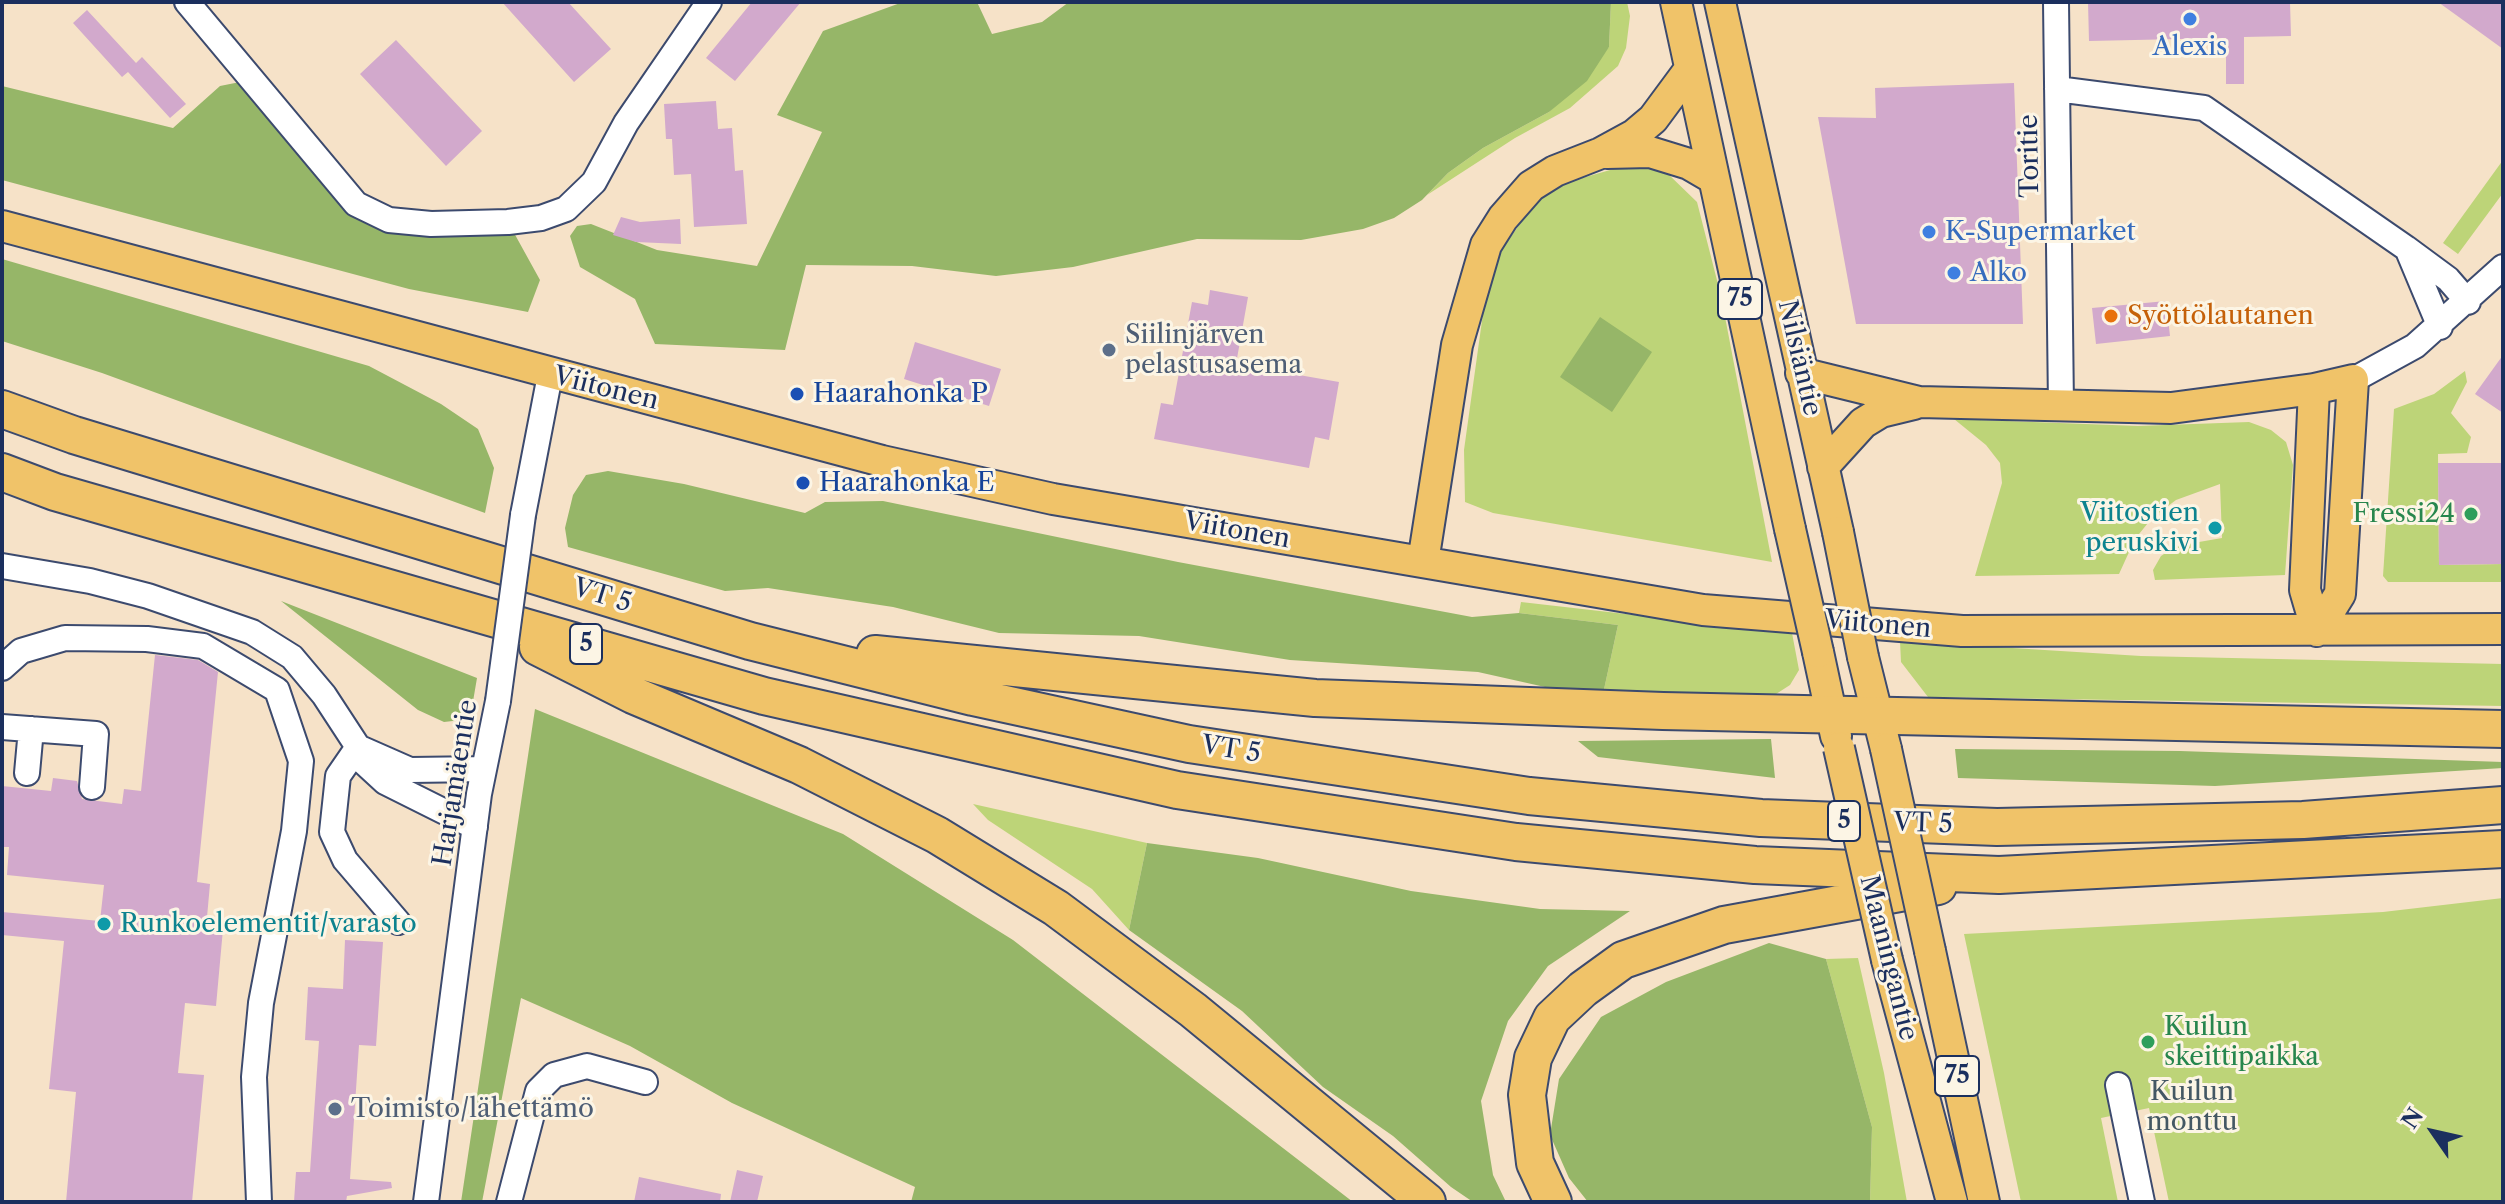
<!DOCTYPE html>
<html>
<head>
<meta charset="utf-8">
<style>
	body { margin:0 }
	#map { position:relative; width:2505px; height:1204px; overflow:hidden; background:#f6e2c8; font-family:"Libre Caslon Text",serif }
	canvas { display:block }
	.frame { position:absolute; inset:0; border:4px solid #1b2f5e; pointer-events:none }
	.north { position:absolute; left:2393px; top:1092px; width:80px; height:80px; -webkit-text-stroke:6px #fcf5e5; paint-order:stroke; rotate:304deg; font-size:22px; font-weight:700; line-height:32px; text-align:center; color:#1b2f5e }
	.north::after { content:''; display:block; margin:auto; width:28px; height:36px; background:#1b2f5e; clip-path:polygon(50% 0,100% 100%,50% 72%,0 100%) }
</style>
</head>
<body>
<div id="map">
<canvas width="2505" height="1204"></canvas>
<div class="frame"></div>
<div class="north">N</div>
</div>
<script>
const context = document.querySelector('canvas').getContext('2d');
context.lineJoin = 'round';
function paint(path, color) {
  context.fillStyle = color;
  context.fill(path, 'evenodd');
}
function poly(rows) {
  const path = new Path2D();
  for (const r of rows) {
    path.moveTo(r[0], r[1]);
    for (let i = 2; i < r.length; i += 2) path.lineTo(r[i], r[i + 1]);
  }
  return path;
}
function trace(path, color, width, dash) {
  context.strokeStyle = color;
  context.lineWidth = width;
  context.lineCap = dash ? 'butt' : 'round';
  context.setLineDash(dash || []);
  context.stroke(path);
}
function drawText(font, color, halo, rows, align = 'center') {
  context.font = font + ' "Libre Caslon Text",serif';
  context.lineWidth = 6;
  context.setLineDash([]);
  context.textBaseline = 'middle';
  context.strokeStyle = halo;
  context.fillStyle = color;
  for (const [text, x, y, turn = 0] of rows) {
    context.save();
    context.translate(x, y);
    context.rotate((+turn || 0) * Math.PI / 180);
    context.textAlign = isNaN(turn) ? turn : align;
    if (halo) context.strokeText(text, 0, 0);
    context.fillText(text, 0, 0);
    context.restore();
  }
}
const green = poly([
	[1611,2,1627,2,1630,16,1626,48,1618,66,1570,108,1515,138,1427,195,1448,173,1483,148,1549,112,1609,47],
	[2503,160,2503,193,2458,254,2443,243],
	[1624,166,1665,171,1697,202,1721,296,1772,562,1493,513,1465,502,1464,450,1486,292,1500,252,1534,204,1565,183],
	[2465,371,2467,382,2451,413,2471,437,2467,453,2438,454,2439,565,2503,564,2503,582,2388,582,2383,576,2394,409,2434,394],
	[1954,419,2138,426,2249,422,2271,430,2286,442,2293,465,2285,575,2155,580,2153,570,2161,556,2176,546,2222,538,2220,484,2176,500,2152,518,2135,539,2119,574,1975,576,2002,483,2000,463,1986,445],
	[1521,602,1792,633,1799,670,1790,685,1773,696,1603,694,1618,625,1519,613],
	[1900,641,2141,656,2503,664,2503,706,1928,697,1901,662],
	[973,804,1147,843,1129,930,1092,889,988,820],
	[2503,898,2503,1202,2169,1202,2149,1108,2101,1118,2118,1202,2021,1202,1964,934,2383,912],
	[1858,958,1884,1073,1907,1202,1870,1202,1872,1127,1826,959]
]);
const forest = poly([
	[903,2,977,2,992,34,1042,22,1069,2,1611,2,1609,47,1587,81,1549,112,1483,148,1448,173,1422,200,1394,218,1363,229,1301,240,1197,239,1073,267,996,276,912,266,806,265,785,350,655,344,635,299,580,267,570,236,577,226,591,224,657,250,757,266,822,132,777,115,823,31],
	[250,80,356,204,508,222,540,280,528,312,409,289,2,180,2,86,173,128,220,86],
	[2,259,369,366,441,404,478,429,494,468,485,513,102,373,2,341],
	[1600,317,1652,352,1612,412,1560,377],
	[608,471,684,484,805,513,825,502,883,501,1178,562,1472,617,1519,613,1618,625,1603,694,1554,689,1478,672,1290,660,1139,636,999,633,893,607,768,588,725,591,568,547,565,528,573,495,586,475],
	[281,601,477,678,470,719,444,722,418,710],
	[535,709,843,834,1013,940,1353,1202,911,1202,915,1187,732,1103,630,1046,521,998,482,1202,461,1202],
	[1771,739,1775,778,1598,757,1578,741],
	[1955,749,2180,751,2503,762,2503,768,2215,786,1958,778],
	[1147,843,1258,858,1411,891,1540,909,1630,911,1548,966,1508,1021,1481,1101,1493,1175,1506,1202,1473,1202,1451,1187,1393,1136,1323,1087,1242,1011,1129,930],
	[1769,943,1826,959,1872,1127,1870,1202,1588,1202,1569,1178,1550,1135,1559,1079,1601,1017,1666,982]
]);
const building = poly([
	[502,2,568,2,611,49,574,82],
	[752,2,801,2,735,81,706,58],
	[2088,2,2290,2,2291,36,2244,37,2244,84,2226,84,2226,38,2089,41],
	[2438,2,2503,2,2503,49,2463,20],
	[87,10,136,63,142,57,186,104,170,118,128,72,122,77,73,23],
	[396,40,482,131,446,166,360,74],
	[2014,83,2023,324,1856,324,1818,117,1876,118,1875,88],
	[716,101,718,129,732,128,735,171,743,170,747,224,694,227,691,174,674,175,672,139,666,139,664,104],
	[621,217,640,222,680,219,681,244,636,242,613,235],
	[1210,290,1248,297,1236,364,1339,382,1329,440,1315,437,1309,468,1154,439,1161,403,1173,405,1192,302,1208,305],
	[2166,301,2170,336,2096,344,2092,308],
	[915,342,1001,369,989,406,904,379],
	[2503,355,2503,413,2475,394],
	[2438,463,2503,463,2503,564,2439,565],
	[155,655,198,660,218,672,197,882,210,884,206,928,223,929,216,1006,185,1003,178,1073,204,1075,192,1202,66,1202,76,1092,49,1089,64,941,2,935,2,912,100,921,104,885,7,875,9,847,2,847,2,786,51,791,53,778,77,781,82,799,122,804,124,789,141,791],
	[345,940,383,942,376,1046,359,1045,350,1179,391,1182,392,1188,347,1196,346,1202,294,1202,296,1172,310,1172,319,1041,305,1040,308,987,343,989],
	[737,1170,763,1176,757,1202,730,1202],
	[639,1177,721,1194,720,1202,634,1202]
]);
const minor = poly([
	[187,2,356,204,389,220,431,224,508,222,541,218,566,209,594,182,626,123,709,2],
	[2056,2,2061,406],
	[2057,89,2204,108,2406,248,2448,279,2468,302],
	[2409,253,2440,327],
	[2353,380,2415,346,2503,267],
	[523,515,550,375],
	[2,566,90,581,148,596,252,632,292,657,324,695,358,747,360,759,385,782,475,827],
	[2,668,21,651,65,638,147,639,203,646,277,690,301,761,294,831,261,1003,254,1077,259,1202],
	[2,727,96,734,92,787],
	[358,747,338,776,332,832,345,860,398,922],
	[360,748,410,770,484,769],
	[27,773,31,729],
	[2118,1085,2142,1202],
	[426,1202,479,794,498,701],
	[509,1202,538,1091,554,1075,587,1066,645,1082]
]);
const major = poly([
	[1676,2,1790,529],
	[1720,2,1838,532],
	[1607,153,1650,152,1689,164,1713,178],
	[2,226,882,461,1053,499,1703,610,1962,631,2503,629],
	[1801,373,1919,402,2171,408,2314,389,2353,380,2340,594,2317,631],
	[2314,389,2305,590,2317,631],
	[1823,467,1863,423,1881,412,1914,404],
	[1423,562,1457,345,1486,245,1503,218,1531,186,1555,171,1601,153,1634,135,1653,119,1690,69],
	[1818,652,1836,736],
	[1863,657,1886,749],
	[1930,951,1984,1202],
	[1887,960,1952,1202]
]);
const highway = poly([
	[2,409,74,435,750,641,973,697,1189,744,1529,796,1761,818,1997,827,2303,820,2503,805],
	[2,472,55,492,764,696,1177,790,1516,842,1755,865,1999,875,2503,849],
	[538,647,633,695,799,765,937,835,1056,908,1193,1010,1427,1202],
	[875,654,1315,698,1663,711,2503,729],
	[1553,1202,1535,1163,1527,1095,1533,1058,1552,1018,1583,989,1623,960,1724,925,1938,886]
]);
const minorBridge = poly([
	[498,701,523,515]
]);
const majorBridge = poly([
	[1790,529,1818,652],
	[1838,532,1863,657],
	[1839,748,1887,960],
	[1886,749,1930,951]
]);
const markers = [
	[2190,19,8,"#3f7fe0"],
	[1929,232,8,"#3f7fe0"],
	[1954,273,8,"#3f7fe0"],
	[2111,316,8,"#e8710a"],
	[1109,350,8,"#5c6f8a"],
	[797,394,8,"#1a4fb4"],
	[803,483,8,"#1a4fb4"],
	[2471,514,8,"#2e9e5b"],
	[2215,528,8,"#0f9aa8"],
	[104,924,8,"#0f9aa8"],
	[2148,1042,8,"#2e9e5b"],
	[335,1109,8,"#5c6f8a"]
];
const shields = [
	[1740,299,44],
	[586,644,32],
	[1844,821,32],
	[1957,1076,44]
];
const shieldNames = [
	["75",1740,299],
	["5",586,644],
	["5",1844,821],
	["75",1957,1076]
];
const shopNames = [
	["Alexis",2190,47,"center"],
	["K-Supermarket",1945,232],
	["Alko",1970,273]
];
const streetNames = [
	["Toritie",2030,156,-91],
	["Nilsiäntie",1799,358,77],
	["Viitonen",606,389,14],
	["Viitonen",1237,531,10],
	["VT 5",602,596,17],
	["Viitonen",1878,625,5],
	["VT 5",1231,750,9],
	["Harjamäentie",456,783,-81],
	["VT 5",1923,824,2],
	["Maaningantie",1888,958,76]
];
const foodNames = [
	["Syöttölautanen",2127,316]
];
const serviceNames = [
	["Siilinjärven",1125,335],
	["pelastusasema",1125,365],
	["Toimisto/lähettämö",351,1109]
];
const transitNames = [
	["Haarahonka P",813,394],
	["Haarahonka E",819,483]
];
const cultureNames = [
	["Viitostien",2199,513],
	["peruskivi",2199,543],
	["Runkoelementit/varasto",120,924,"left"]
];
const leisureNames = [
	["Fressi24",2455,514],
	["Kuilun",2164,1027,"left"],
	["skeittipaikka",2164,1057,"left"]
];
const parkNames = [
	["Kuilun",2192,1092],
	["monttu",2192,1122]
];
paint(green, '#bdd478');
paint(forest, '#96b668');
paint(building, '#d2a9cc');
trace(minor, '#3c4a6e', 28);
trace(major, '#3c4a6e', 34);
trace(highway, '#3c4a6e', 40);
trace(minor, '#fff', 24);
trace(major, '#f0c369', 30);
trace(highway, '#f0c369', 36);
trace(minorBridge, '#3c4a6e', 28, []);
trace(majorBridge, '#3c4a6e', 34, []);
trace(minorBridge, '#fff', 24);
trace(majorBridge, '#f0c369', 30);
for (const [x, y, r, color] of markers) {
  const dot = new Path2D();
  dot.arc(x, y, r, 0, 2 * Math.PI);
  context.fillStyle = color;
  context.fill(dot);
  trace(dot, '#fcf5e5', 3);
}
for (const [x, y, w] of shields) {
  const box = new Path2D();
  box.roundRect(x - w / 2, y - 20, w, 40, 6);
  context.fillStyle = '#fcf5e5';
  context.fill(box);
  trace(box, '#1b2f5e', 2);
}
drawText('bold 24px', '#1b2f5e', null, shieldNames);
drawText('26px', '#366cbe', '#fcf5e5', shopNames, 'left');
drawText('26px', '#1b2f5e', '#fcf5e5', streetNames);
drawText('26px', '#c56008', '#fcf5e5', foodNames, 'left');
drawText('26px', '#4e5e75', '#fcf5e5', serviceNames, 'left');
drawText('26px', '#164399', '#fcf5e5', transitNames, 'left');
drawText('26px', '#0d838f', '#fcf5e5', cultureNames, 'right');
drawText('26px', '#27864d', '#fcf5e5', leisureNames, 'right');
drawText('26px', '#445864', '#fcf5e5', parkNames);
</script>
</body>
</html>
